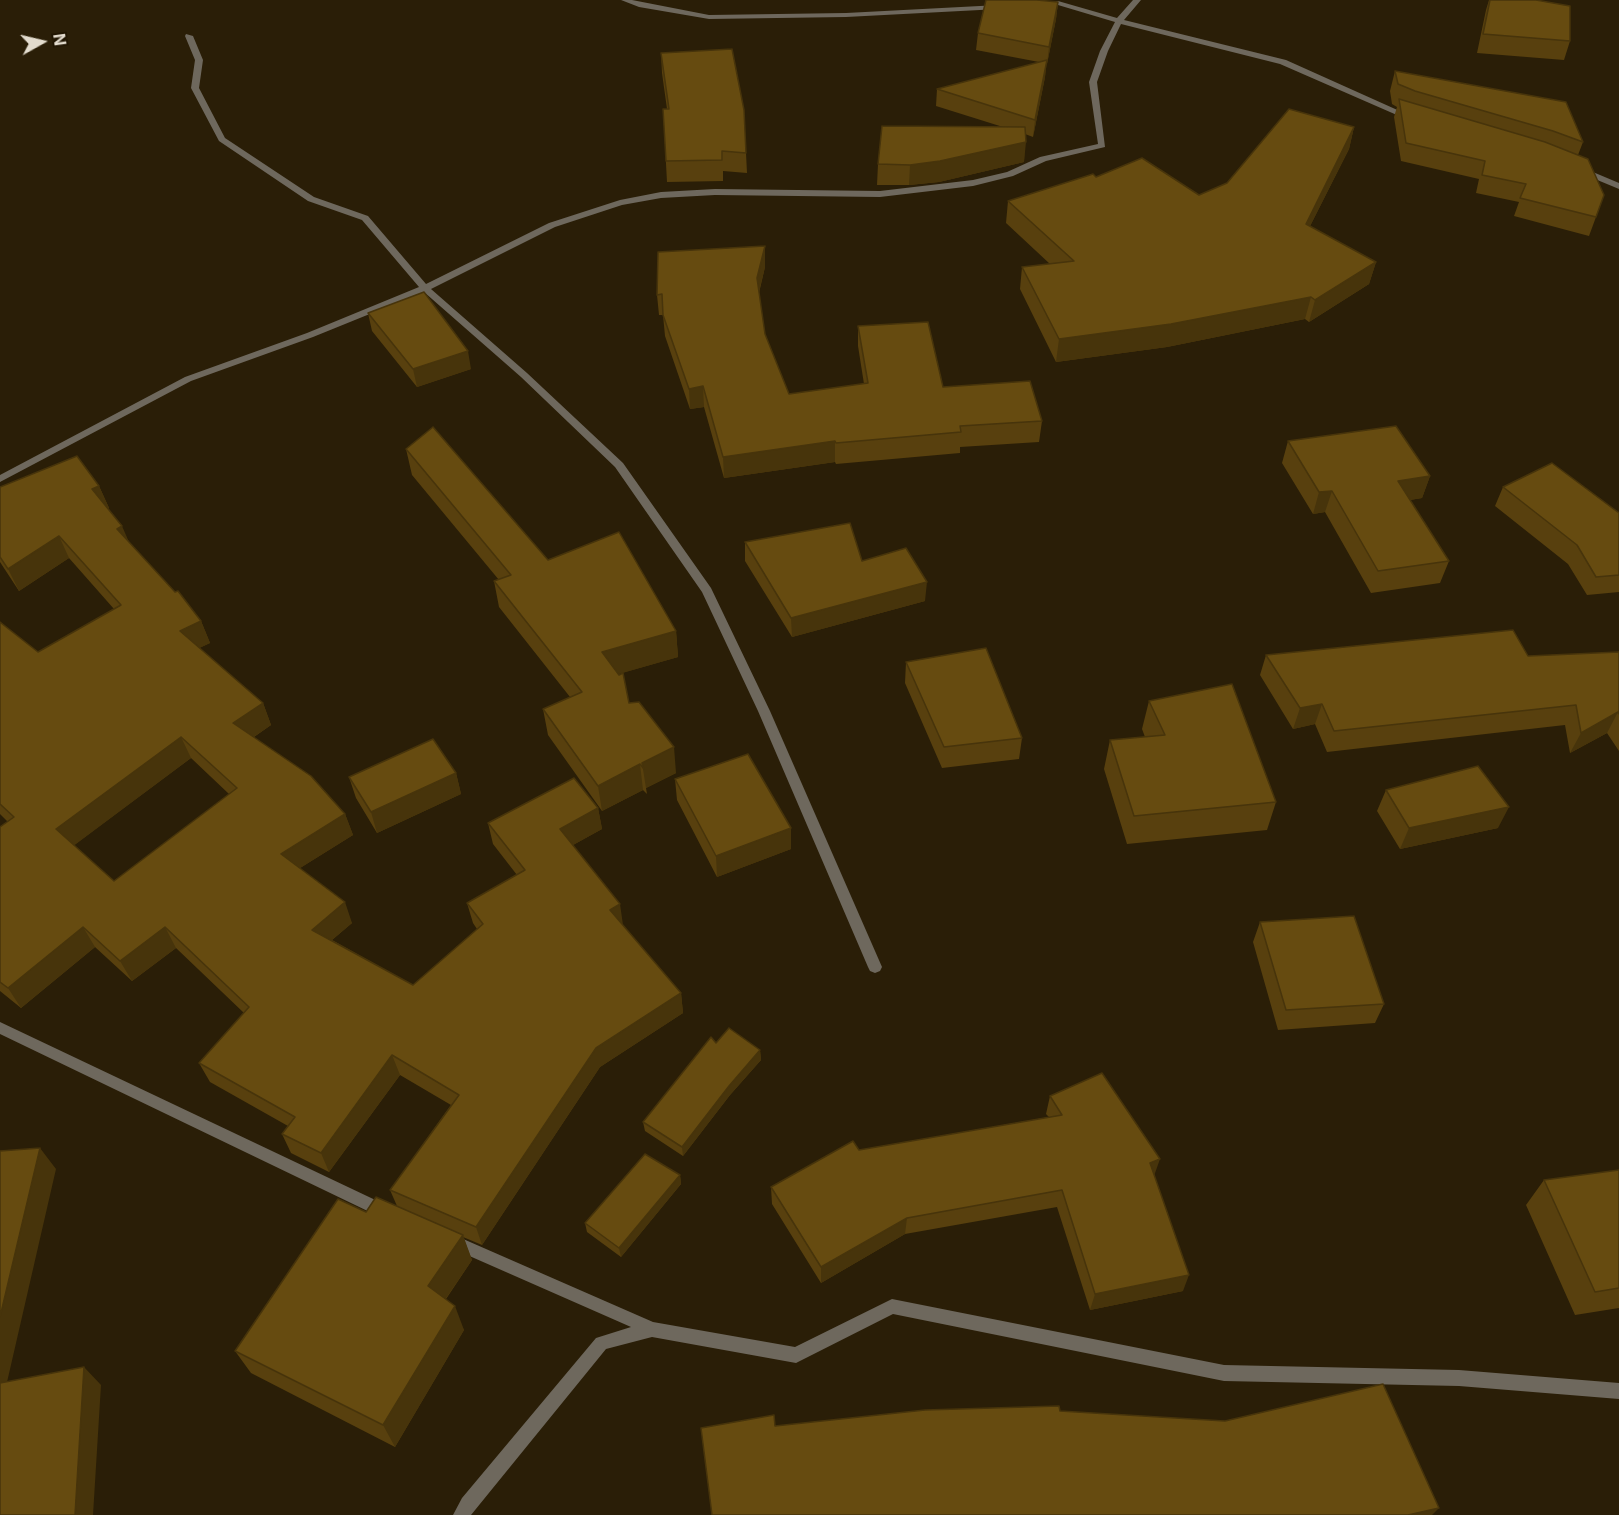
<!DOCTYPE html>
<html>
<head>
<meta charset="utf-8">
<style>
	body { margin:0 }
	#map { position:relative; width:1619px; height:1515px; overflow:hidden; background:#2a1e07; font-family:Inter,sans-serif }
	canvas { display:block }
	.north { position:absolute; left:12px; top:12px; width:60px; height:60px; -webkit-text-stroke:4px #201501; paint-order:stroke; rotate:82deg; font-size:16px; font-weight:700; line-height:24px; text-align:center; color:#e3dcce }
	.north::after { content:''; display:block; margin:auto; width:21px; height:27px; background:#e3dcce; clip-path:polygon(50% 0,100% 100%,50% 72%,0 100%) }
</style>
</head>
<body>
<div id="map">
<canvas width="1619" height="1515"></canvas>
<div class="north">N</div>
</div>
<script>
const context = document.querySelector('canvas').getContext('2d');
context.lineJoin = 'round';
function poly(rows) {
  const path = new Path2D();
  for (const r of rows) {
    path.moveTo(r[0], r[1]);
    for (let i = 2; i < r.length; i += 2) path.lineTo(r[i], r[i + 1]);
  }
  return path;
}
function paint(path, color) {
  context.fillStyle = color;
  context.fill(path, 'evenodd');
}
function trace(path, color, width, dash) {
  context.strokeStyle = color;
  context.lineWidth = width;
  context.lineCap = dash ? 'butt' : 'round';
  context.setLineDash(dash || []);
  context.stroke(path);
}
const minor = poly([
	[621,0,632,0,709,15,846,13,999,5,1003,7,999,9,846,17,709,19,639,7,621,0],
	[1133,0,1141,0,1124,20,1286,60,1413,117,1406,119,1280,64,1121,24,1108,51,1097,82,1105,147,1046,161,1013,176,973,186,880,197,715,195,661,198,622,205,555,227,431,289,527,373,623,463,711,588,770,711,882,967,880,971,875,973,870,971,868,967,758,711,702,592,615,467,521,377,424,292,313,337,191,381,0,482,0,475,185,377,307,333,419,287,362,220,308,201,219,141,191,88,195,60,185,36,186,34,193,36,203,60,199,88,225,138,314,197,368,216,426,284,549,223,620,200,661,192,715,189,880,191,973,180,1007,172,1040,157,1098,144,1089,82,1100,51,1115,22,1058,5,1044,6,1040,4,1044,2,1058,1,1117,18,1133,0],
	[1581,167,1619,183,1619,189,1578,172,1577,170,1581,167],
	[0,1022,388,1206,390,1211,388,1216,383,1218,378,1216,0,1034,0,1022],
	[454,1235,653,1322,795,1347,892,1299,1224,1365,1459,1370,1619,1383,1619,1399,1459,1386,1224,1381,893,1314,796,1363,652,1337,606,1349,471,1515,453,1515,462,1498,596,1338,631,1327,449,1247,447,1242,449,1237,454,1235]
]);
const wall = poly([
	[1489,0,1536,0,1570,41,1564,60,1477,53,1486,10],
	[1058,2,1056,19,1047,64,1046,64,1045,77,1033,137,1025,134,1024,162,939,182,909,185,877,185,878,164,1003,127,936,106,937,89,1039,62,976,50,978,33],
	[661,53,746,153,747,173,723,171,723,181,667,182,663,109,667,109,662,73],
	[1395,71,1583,142,1578,155,1596,217,1589,236,1514,216,1519,202,1476,193,1479,179,1401,161,1394,117,1397,107,1392,104,1390,91],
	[1354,127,1349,149,1310,226,1376,262,1369,284,1309,322,1305,319,1167,347,1056,362,1020,289,1022,267,1050,264,1006,223,1008,201,1096,177,1199,195],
	[765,246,765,267,759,293,765,334,789,394,864,384,858,346,858,326,943,387,1042,421,1039,442,960,447,960,453,836,464,835,462,724,478,704,407,690,409,665,336,663,315,659,315,657,295],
	[368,313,471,369,417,387,372,331],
	[1288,441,1430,476,1422,498,1410,500,1449,561,1440,583,1371,593,1325,512,1313,514,1282,463],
	[406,449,548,560,676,631,678,657,618,674,629,703,676,773,646,788,647,794,643,790,602,811,548,735,543,709,570,697,499,607,494,581,499,580,412,475],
	[99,486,109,508,108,508,129,542,201,621,210,643,199,648,263,703,271,725,254,737,345,814,353,835,300,868,352,923,332,940,413,985,477,929,473,923,467,903,517,875,493,844,488,823,598,808,602,829,573,845,623,925,681,993,683,1013,600,1067,482,1245,463,1237,472,1260,446,1299,464,1330,395,1447,251,1373,235,1351,366,1212,397,1206,390,1190,451,1105,400,1075,329,1172,291,1153,282,1134,288,1126,210,1082,199,1063,244,1013,176,948,132,981,95,947,21,1008,0,991,0,827,8,822,0,814,0,622,38,652,114,609,69,558,19,591,0,562,0,487],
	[191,758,229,794,114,881,74,845],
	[1503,487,1619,513,1619,592,1587,595,1568,564,1495,506],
	[745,542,862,561,925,601,792,637,745,561],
	[1619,652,1619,751,1607,733,1570,753,1565,725,1327,752,1315,724,1293,729,1260,675,1266,655,1528,656],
	[906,662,1022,738,1019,759,942,768,905,683],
	[1149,701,1276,802,1267,830,1127,844,1104,769,1110,740,1145,737,1142,729],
	[456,773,461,794,377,833,356,798,349,777],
	[675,779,791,849,717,877,677,800],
	[1386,790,1498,828,1400,849,1377,811],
	[1260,922,1384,1004,1375,1023,1278,1030,1253,942],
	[716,1043,760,1050,761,1060,730,1095,683,1156,645,1131,643,1122],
	[1050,1096,1154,1175,1183,1291,1090,1310,1057,1207,905,1234,821,1283,772,1204,771,1187,859,1150,1049,1117,1046,1114],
	[1619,1170,1619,1308,1575,1315,1526,1205,1544,1180],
	[680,1175,681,1184,621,1257,587,1232,585,1223]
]);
const shadedWall = poly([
	[1058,2,1056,19,1047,64,1049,47],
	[1047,60,1045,77,1033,137,1035,120],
	[1354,127,1349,149,1300,246,1306,224],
	[1026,142,1024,162,939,182,909,185,910,165],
	[765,246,765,267,757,299,757,278],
	[1376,262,1369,284,1309,322,1315,300],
	[1311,297,1305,319,1167,347,1056,362,1059,339],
	[468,351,471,369,417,387,413,369],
	[703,386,704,407,690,409,689,389],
	[835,441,835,462,724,478,723,457],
	[1430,476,1422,498,1391,503,1398,481],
	[99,486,109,508,102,511,92,489],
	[1332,491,1325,512,1313,514,1319,492],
	[122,526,132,549,117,529],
	[59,536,69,558,19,591,8,569],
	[927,582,925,601,792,637,791,618],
	[201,621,210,643,189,653,180,631],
	[676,631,678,657,605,678,602,652],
	[263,703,271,725,242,745,233,723],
	[1322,704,1315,724,1293,729,1300,708],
	[1618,712,1607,733,1570,753,1581,733],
	[181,737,191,758,68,850,56,829],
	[674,747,676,773,646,788,642,763],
	[640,764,643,790,602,811,598,786],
	[456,773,461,794,377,833,371,812],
	[1509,807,1498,828,1400,849,1409,828],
	[598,808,602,829,564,850,560,829],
	[345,814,353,835,289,875,281,854],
	[791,828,791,849,717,877,716,856],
	[345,902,352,923,320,950,312,930],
	[620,904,623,925,610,910],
	[83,927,95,947,21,1008,8,988],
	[165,927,176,948,132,981,120,961],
	[681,993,683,1013,600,1067,482,1245,476,1227,596,1048],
	[760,1050,761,1060,730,1095,683,1156,682,1147,729,1086],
	[392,1055,400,1075,329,1172,321,1153],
	[40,1148,56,1169,2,1404,0,1402,0,1317],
	[1160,1159,1154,1176,1150,1163],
	[680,1175,681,1184,621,1257,619,1248],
	[907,1218,905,1234,821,1283,821,1267],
	[463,1235,472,1260,438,1310,428,1286],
	[1189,1275,1183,1291,1090,1310,1095,1294],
	[455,1306,464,1330,395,1447,383,1425],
	[84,1367,101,1385,93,1515,75,1515],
	[1439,1508,1432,1515,1408,1515]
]);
const building = poly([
	[986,0,1037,0,1058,2,1049,47,978,33,986,0],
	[1490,0,1536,0,1570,6,1570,41,1483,34,1490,0],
	[732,49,744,110,746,153,722,151,722,160,666,161,663,109,669,109,661,53,732,49],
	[1047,60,1035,120,937,89,1047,60],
	[1395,71,1566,102,1583,142,1553,131,1415,91,1398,84,1395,71],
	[1399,99,1545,142,1588,159,1604,195,1596,217,1520,198,1526,184,1482,175,1485,161,1406,143,1399,99],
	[1289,109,1354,127,1306,224,1376,262,1315,300,1311,297,1171,324,1059,339,1022,267,1074,261,1008,201,1093,174,1096,177,1142,158,1199,195,1227,183,1289,109],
	[882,126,1025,127,1026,142,940,161,910,165,878,164,882,126],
	[765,246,757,278,765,334,789,394,868,383,858,326,928,322,943,387,1030,381,1042,421,960,426,961,432,836,443,835,441,723,457,703,386,689,389,663,315,662,294,657,295,658,252,765,246],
	[424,292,468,351,413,369,368,313,424,292],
	[1396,426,1430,476,1398,481,1449,561,1378,571,1332,491,1319,492,1288,441,1396,426],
	[433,427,548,560,619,532,676,631,602,652,619,675,623,673,629,703,639,702,674,747,642,763,644,769,640,764,598,786,543,709,582,692,494,581,511,575,406,449,433,427],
	[77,456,99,486,92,489,122,526,117,529,175,592,178,591,201,621,180,631,263,703,233,723,311,776,345,814,281,854,345,902,312,930,413,985,483,924,467,903,525,870,488,823,574,778,598,808,560,829,620,904,610,910,681,993,596,1048,476,1227,390,1190,459,1095,392,1055,321,1153,282,1134,295,1117,199,1063,249,1007,165,927,120,961,83,927,8,988,0,982,0,827,14,817,0,804,0,622,38,652,121,605,59,536,8,569,0,557,0,487,77,456],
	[181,737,237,788,114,881,56,829,181,737],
	[1552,463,1619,513,1619,575,1596,577,1577,545,1503,487,1552,463],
	[850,523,862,561,906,548,927,582,791,618,745,542,850,523],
	[1513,630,1528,656,1619,652,1619,714,1618,712,1581,733,1576,705,1334,731,1322,704,1300,708,1266,655,1513,630],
	[986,648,1022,738,944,747,906,662,986,648],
	[1232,684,1276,802,1134,816,1110,740,1165,735,1149,701,1232,684],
	[433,739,456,773,371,812,349,777,433,739],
	[748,754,791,828,716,856,675,779,748,754],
	[1478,766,1509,807,1409,828,1386,790,1478,766],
	[1354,916,1384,1004,1286,1010,1260,922,1354,916],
	[729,1028,760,1050,729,1086,682,1147,643,1122,711,1037,716,1043,729,1028],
	[1102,1073,1160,1159,1150,1163,1189,1275,1095,1294,1062,1190,907,1218,821,1267,771,1187,853,1141,859,1150,1062,1115,1050,1096,1102,1073],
	[40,1148,0,1317,0,1151,40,1148],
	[645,1154,680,1175,619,1248,585,1223,645,1154],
	[1619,1170,1619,1288,1595,1292,1544,1180,1619,1170],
	[376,1197,463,1235,428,1286,455,1306,383,1425,235,1351,338,1199,366,1212,376,1197],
	[84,1367,75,1515,0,1515,0,1383,84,1367],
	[1383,1384,1439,1508,1408,1515,712,1515,701,1428,774,1415,775,1426,925,1410,1059,1406,1060,1411,1225,1421,1383,1384]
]);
paint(minor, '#6e685d');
paint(wall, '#58400e');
paint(shadedWall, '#47340b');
paint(building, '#664b10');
trace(building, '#47340b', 1.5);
</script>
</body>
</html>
